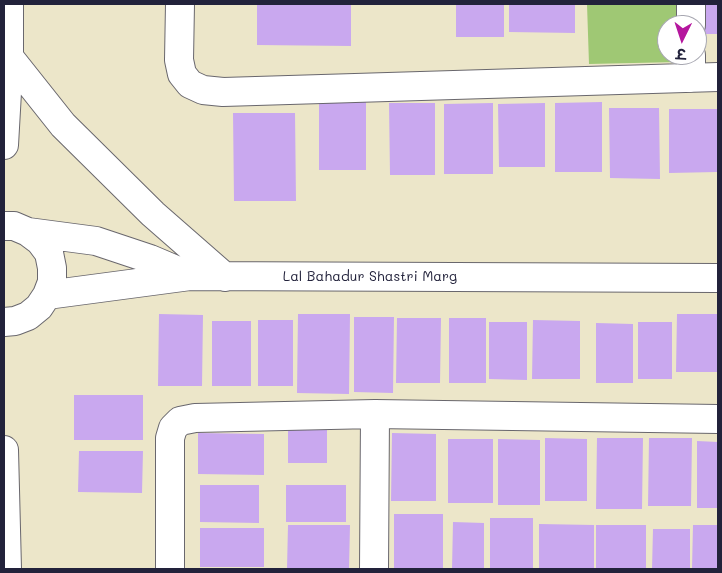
<!DOCTYPE html>
<html>
<head>
<meta charset="utf-8">
<style>
	body { margin:0 }
	#map { position:relative; width:722px; height:573px; overflow:hidden; background:#ece6c9; font-family:Mali,"Playpen Sans Deva",sans-serif }
	canvas { display:block }
	.frame { position:absolute; inset:0; border:5px solid #22223b; pointer-events:none }
	.north { position:absolute; left:657px; top:15px; width:50px; height:50px; box-sizing:border-box; background:#fff; border:1px solid #a7a7b1; border-radius:50%; rotate:184deg; font-size:14px; font-weight:700; line-height:20px; text-align:center; color:#22223b }
	.north::after { content:''; display:block; margin:auto; width:18px; height:22px; background:#b5179e; clip-path:polygon(50% 0,100% 100%,50% 72%,0 100%) }
</style>
</head>
<body>
<div id="map">
<canvas width="722" height="573"></canvas>
<div class="frame"></div>
<div class="north">उ</div>
</div>
<script>
const context = document.querySelector('canvas').getContext('2d');
context.lineJoin = 'round';
function paint(path, color) {
  context.fillStyle = color;
  context.fill(path, 'evenodd');
}
function poly(rows) {
  const path = new Path2D();
  for (const r of rows) {
    path.moveTo(r[0], r[1]);
    for (let i = 2; i < r.length; i += 2) path.lineTo(r[i], r[i + 1]);
  }
  return path;
}
function trace(path, color, width, dash) {
  context.strokeStyle = color;
  context.lineWidth = width;
  context.lineCap = dash ? 'butt' : 'round';
  context.setLineDash(dash || []);
  context.stroke(path);
}
function drawText(font, color, halo, rows, align = 'center') {
  context.font = font + ' Mali,sans-serif';
  context.lineWidth = 4;
  context.setLineDash([]);
  context.textBaseline = 'middle';
  context.strokeStyle = halo;
  context.fillStyle = color;
  for (const [text, x, y, turn = 0] of rows) {
    context.save();
    context.translate(x, y);
    context.rotate((+turn || 0) * Math.PI / 180);
    context.textAlign = isNaN(turn) ? turn : align;
    if (halo) context.strokeText(text, 0, 0);
    context.fillText(text, 0, 0);
    context.restore();
  }
}
const green = poly([
	[587,4,677,4,677,25,667,25,667,55,678,55,678,62,589,64]
]);
const building = poly([
	[257,4,351,4,351,46,257,45],
	[456,4,504,4,504,37,456,37],
	[509,4,575,4,575,33,509,32],
	[695,4,718,4,718,34,697,34],
	[366,99,366,170,319,170,319,100],
	[602,102,602,172,555,172,555,103],
	[389,103,435,103,435,175,390,175],
	[493,103,493,174,444,174,444,104],
	[545,103,545,167,499,167,498,104],
	[609,108,659,108,660,179,610,178],
	[669,109,717,109,717,172,669,173],
	[233,113,295,113,296,201,234,201],
	[159,314,203,315,202,386,158,386],
	[298,314,350,314,349,394,297,393],
	[677,314,718,314,718,372,676,372],
	[354,317,394,317,393,393,354,392],
	[397,318,441,318,440,383,396,383],
	[449,318,486,318,486,383,449,383],
	[258,320,293,320,293,386,258,386],
	[533,320,580,321,580,379,532,379],
	[212,321,251,321,251,386,212,386],
	[489,322,527,322,527,380,489,379],
	[638,322,672,322,672,379,638,379],
	[596,323,633,324,633,383,596,383],
	[74,395,143,395,143,440,74,440],
	[288,429,327,429,327,463,288,463],
	[198,433,264,434,264,475,198,474],
	[392,433,436,434,436,501,391,501],
	[545,438,587,439,587,501,545,501],
	[597,438,643,438,642,509,596,509],
	[649,438,692,438,691,506,648,506],
	[448,439,493,439,493,503,448,503],
	[498,439,540,440,540,505,498,505],
	[697,441,718,442,718,508,697,508],
	[79,451,143,451,142,493,78,492],
	[200,485,259,485,259,523,200,522],
	[286,485,346,485,346,522,286,522],
	[394,514,443,514,443,569,394,569],
	[490,518,533,518,533,569,490,569],
	[453,522,484,523,484,569,452,569],
	[539,524,594,525,594,569,539,569],
	[288,525,350,525,349,569,287,569],
	[596,525,646,525,646,569,596,569],
	[693,525,718,525,718,569,692,569],
	[200,528,264,528,264,567,200,567],
	[653,529,690,529,690,569,652,569]
]);
const minor = poly([
	[180,4,179,60,182,74,190,84,203,90,223,92,718,77],
	[691,4,691,25],
	[691,55,691,78],
	[170,569,170,438,173,428,180,421,195,418,375,414,718,419],
	[374,569,375,414]
]);
const tertiary = poly([
	[9,57,63,125,153,214,225,277],
	[4,145,9,57,9,4],
	[4,226,14,226,28,232,40,241,49,253,52,268,52,282,47,295,39,307,28,316,15,321,4,322],
	[28,232,96,241,150,259,190,276,718,278],
	[47,295,190,276],
	[4,450,7,569]
]);
const streetNames = [
	["Lal Bahadur Shastri Marg",370,277]
];
paint(green, '#9fc874');
paint(building, '#c9a8ef');
trace(minor, '#69676d', 30);
trace(tertiary, '#69676d', 30);
trace(minor, '#fff', 28);
trace(tertiary, '#fff', 28);
drawText('14px', '#22223b', '#fff', streetNames);
</script>
</body>
</html>
